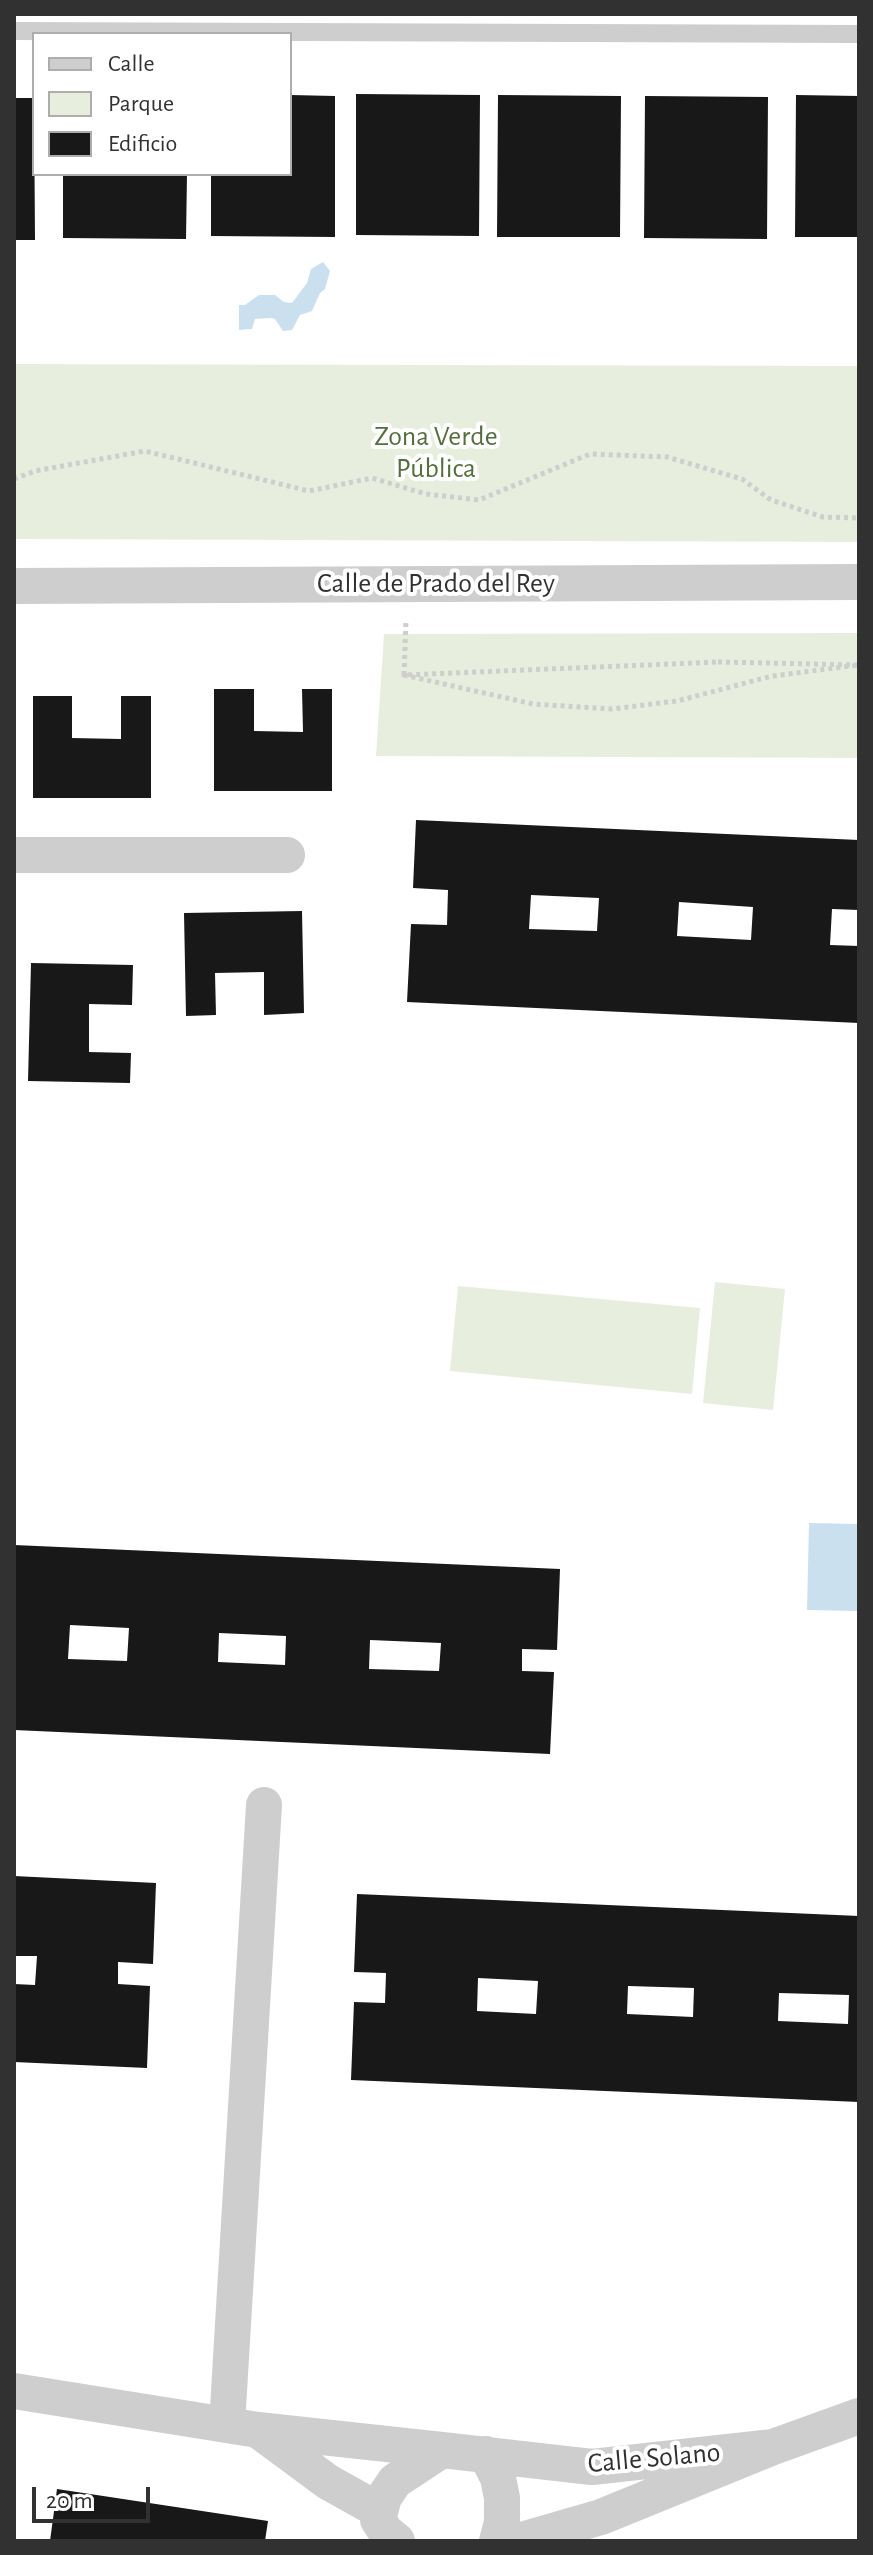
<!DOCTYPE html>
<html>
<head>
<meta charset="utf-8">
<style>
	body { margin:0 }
	#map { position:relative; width:873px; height:2555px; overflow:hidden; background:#fff; font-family:"Alegreya Sans",sans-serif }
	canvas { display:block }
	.frame { position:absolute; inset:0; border:16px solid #313131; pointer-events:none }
	.legend { position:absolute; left:32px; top:32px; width:260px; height:144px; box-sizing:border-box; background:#fff; border:2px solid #adadad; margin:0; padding:10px 14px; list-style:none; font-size:24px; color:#313131 }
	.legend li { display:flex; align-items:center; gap:16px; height:40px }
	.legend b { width:40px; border:2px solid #adadad }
	.scale { position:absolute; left:32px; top:2487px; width:118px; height:36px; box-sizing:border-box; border:4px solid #313131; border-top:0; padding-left:10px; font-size:24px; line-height:28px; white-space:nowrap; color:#313131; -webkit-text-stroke:6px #fff; paint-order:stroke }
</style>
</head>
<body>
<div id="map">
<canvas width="873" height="2555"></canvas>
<div class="frame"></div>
<ul class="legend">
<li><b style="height:10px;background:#cecece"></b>Calle</li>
<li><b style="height:22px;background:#e7eede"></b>Parque</li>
<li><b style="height:22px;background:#181818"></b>Edificio</li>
</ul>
<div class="scale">20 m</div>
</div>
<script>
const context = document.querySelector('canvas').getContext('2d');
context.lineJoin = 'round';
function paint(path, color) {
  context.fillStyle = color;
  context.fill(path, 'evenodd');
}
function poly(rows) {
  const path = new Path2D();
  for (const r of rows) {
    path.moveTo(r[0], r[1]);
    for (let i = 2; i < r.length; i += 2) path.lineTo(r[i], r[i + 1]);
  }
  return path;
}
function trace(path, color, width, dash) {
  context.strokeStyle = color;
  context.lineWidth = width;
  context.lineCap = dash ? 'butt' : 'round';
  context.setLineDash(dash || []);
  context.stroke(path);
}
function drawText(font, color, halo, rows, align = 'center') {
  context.font = font + ' "Alegreya Sans",sans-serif';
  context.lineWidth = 8;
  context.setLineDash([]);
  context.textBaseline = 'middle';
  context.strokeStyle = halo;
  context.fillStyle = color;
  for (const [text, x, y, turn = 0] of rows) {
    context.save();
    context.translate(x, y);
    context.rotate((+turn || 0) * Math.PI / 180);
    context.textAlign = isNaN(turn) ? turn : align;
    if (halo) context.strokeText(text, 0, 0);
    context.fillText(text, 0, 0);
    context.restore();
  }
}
const green = poly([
	[14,364,859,366,859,542,14,539],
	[859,633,859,758,376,756,384,634],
	[715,1282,785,1289,773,1410,703,1403],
	[458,1286,700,1308,692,1394,450,1371]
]);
const water = poly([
	[323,262,330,271,325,289,320,293,312,311,300,315,292,330,283,331,275,319,271,318,255,319,252,329,239,330,239,305,245,305,259,295,275,295,284,302,292,303,307,283,311,269],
	[809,1523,859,1524,859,1611,807,1610]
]);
const building = poly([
	[356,94,480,95,479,236,356,235],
	[290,95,335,96,335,237,211,236,211,174,290,174],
	[498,95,621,96,620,237,497,237],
	[796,95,859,96,859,237,795,237],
	[645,96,768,97,767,239,644,238],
	[14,98,34,98,35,240,14,240],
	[63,174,187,174,186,239,63,238],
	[214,689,254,689,254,731,303,732,302,689,332,689,332,791,214,791],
	[33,696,72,696,72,738,121,739,121,696,151,696,151,798,33,798],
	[416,820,859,840,859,910,832,909,830,945,859,946,859,1023,407,1002,411,924,447,925,448,890,413,888],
	[531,895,599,898,597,931,529,929],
	[679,902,753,907,751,940,677,936],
	[302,911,304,1013,264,1015,264,972,215,973,216,1015,186,1016,184,913],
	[31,963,133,965,132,1005,89,1004,89,1052,131,1053,130,1083,28,1081],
	[14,1545,560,1569,557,1650,522,1649,522,1671,554,1672,550,1754,14,1730],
	[70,1625,129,1628,127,1661,68,1659],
	[219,1633,286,1636,285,1665,218,1662],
	[370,1640,441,1643,439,1671,369,1669],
	[14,1876,156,1883,153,1964,118,1962,118,1984,150,1986,147,2068,14,2062,14,1984,35,1985,37,1956,14,1956],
	[357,1894,859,1916,859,2102,351,2080,354,2002,385,2003,386,1973,354,1972],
	[478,1978,538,1981,536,2014,477,2011],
	[628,1986,694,1988,693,2017,627,2014],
	[779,1993,849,1995,848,2024,778,2021],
	[57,2489,268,2521,265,2541,50,2541]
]);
const path = poly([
	[14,479,35,471,145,451,309,491,372,478,426,494,479,500,590,454,667,457,742,479,771,500,823,517,859,518],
	[718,662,859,665,772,676,677,701,612,709,533,704,404,675,718,662],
	[404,675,406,620]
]);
const lane = poly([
	[14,31,859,34]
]);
const street = poly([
	[14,586,859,582],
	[14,855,287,855],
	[14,2391,258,2430,442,2450],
	[227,2425,264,1805],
	[259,2431,328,2482,380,2511],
	[486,2454,498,2478,502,2498,502,2522,497,2541],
	[397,2541,386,2532,378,2520,384,2497,395,2481,442,2450,592,2467,773,2447],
	[518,2541,601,2517,773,2447,859,2416]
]);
const parkNames = [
	["Zona Verde",436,437],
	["Pública",436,469]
];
const streetNames = [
	["Calle de Prado del Rey",436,584],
	["Calle Solano",654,2458,-5]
];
paint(green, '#e7eede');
paint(water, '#cae0ef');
paint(building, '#181818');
trace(path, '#cecece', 5, [4, 4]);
trace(lane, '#cecece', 18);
trace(street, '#cecece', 36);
drawText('28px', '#536f3b', '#fff', parkNames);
drawText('28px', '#313131', '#fff', streetNames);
</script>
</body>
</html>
